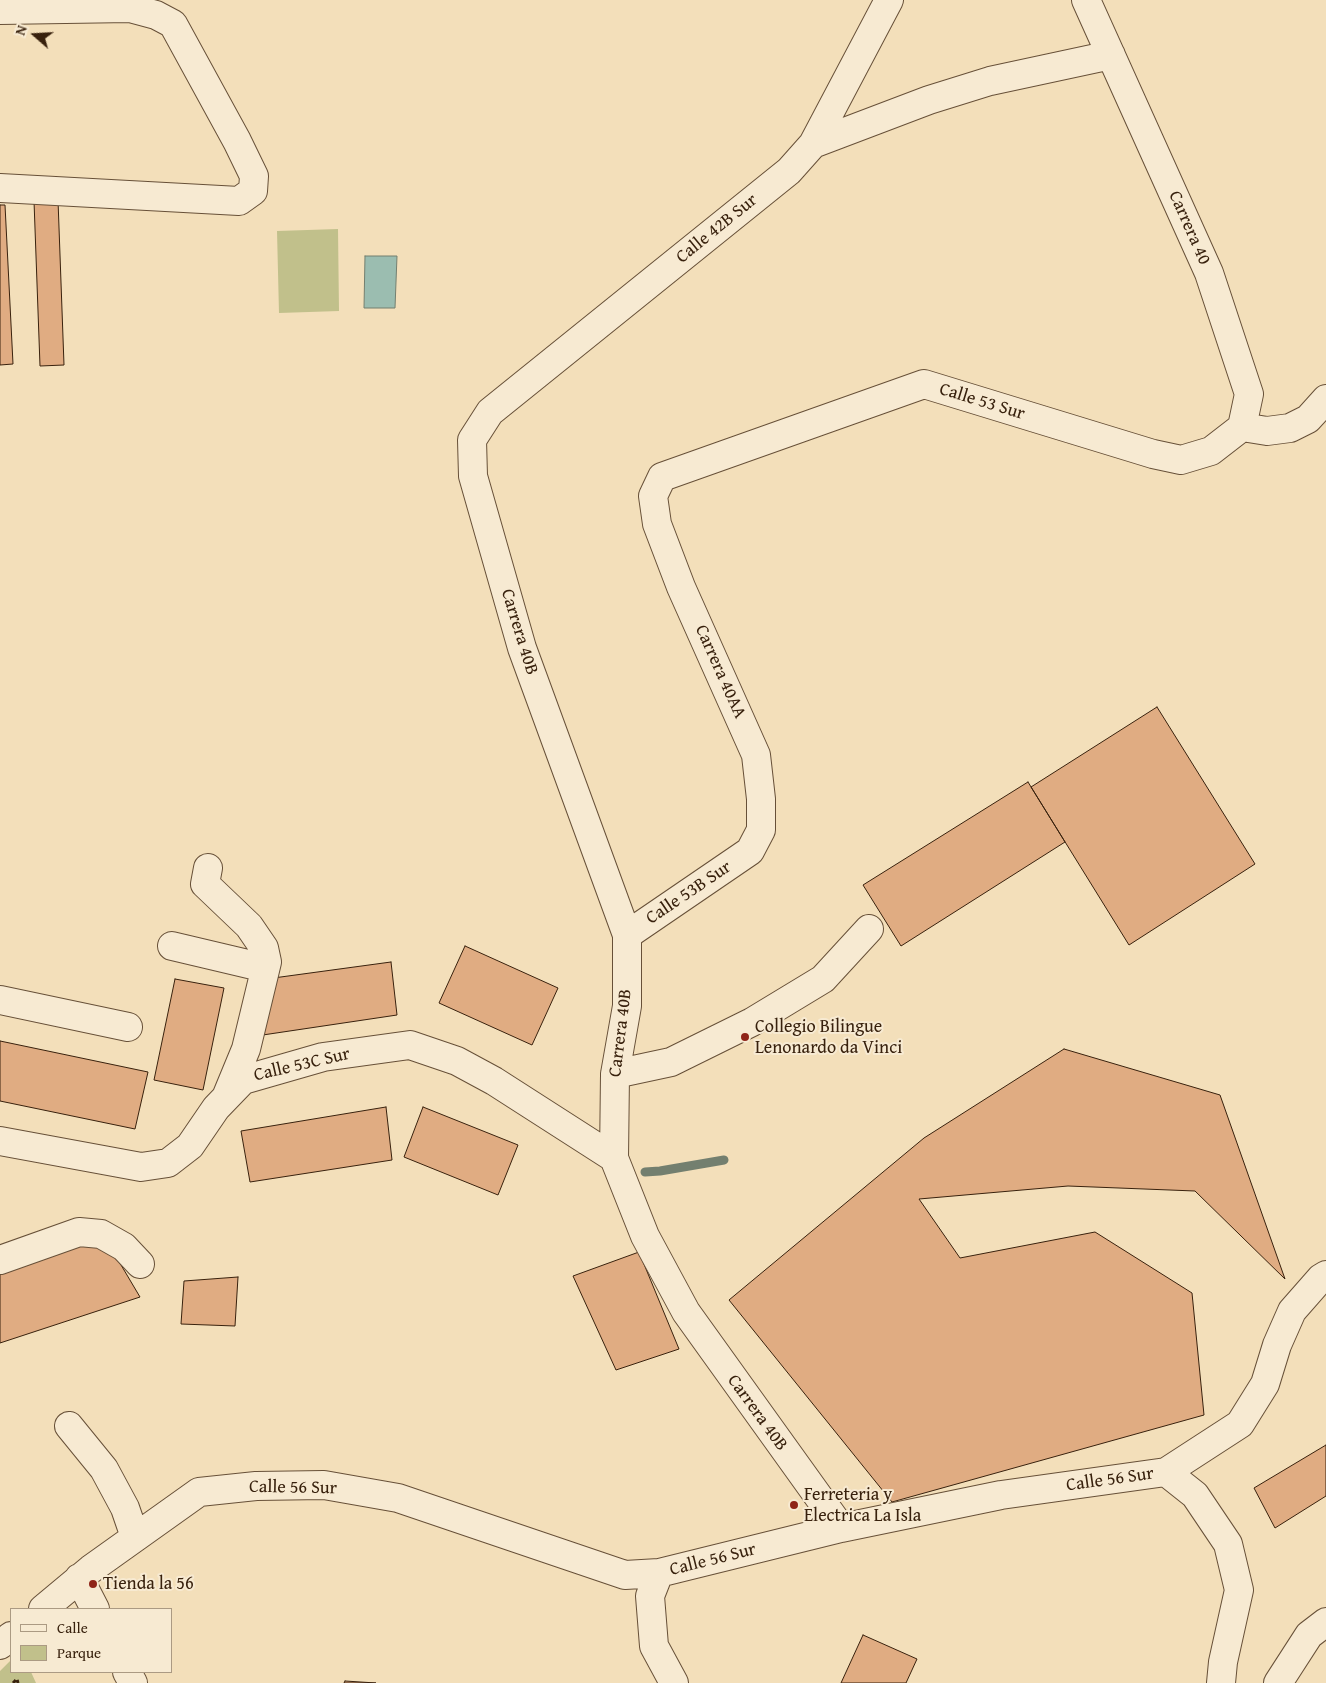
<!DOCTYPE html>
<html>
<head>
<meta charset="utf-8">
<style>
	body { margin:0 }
	#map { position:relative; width:1326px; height:1683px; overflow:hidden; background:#f3dfba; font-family:"Gentium Book Plus",serif }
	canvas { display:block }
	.legend { position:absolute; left:10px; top:1608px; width:162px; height:65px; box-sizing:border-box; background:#f7ead2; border:1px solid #ab9a83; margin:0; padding:6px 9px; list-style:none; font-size:15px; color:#38210d }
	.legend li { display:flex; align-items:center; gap:10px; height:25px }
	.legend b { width:25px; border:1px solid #ab9a83 }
	.north { position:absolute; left:10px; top:10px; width:50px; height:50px; -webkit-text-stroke:4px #f7ead2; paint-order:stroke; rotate:289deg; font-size:14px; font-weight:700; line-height:20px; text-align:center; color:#38210d }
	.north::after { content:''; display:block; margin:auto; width:18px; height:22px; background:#38210d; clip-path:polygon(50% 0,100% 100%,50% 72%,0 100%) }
</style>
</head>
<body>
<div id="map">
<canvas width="1326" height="1683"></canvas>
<ul class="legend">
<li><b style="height:6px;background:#f7ead2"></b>Calle</li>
<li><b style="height:14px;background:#c1c08b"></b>Parque</li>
</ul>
<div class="north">N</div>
</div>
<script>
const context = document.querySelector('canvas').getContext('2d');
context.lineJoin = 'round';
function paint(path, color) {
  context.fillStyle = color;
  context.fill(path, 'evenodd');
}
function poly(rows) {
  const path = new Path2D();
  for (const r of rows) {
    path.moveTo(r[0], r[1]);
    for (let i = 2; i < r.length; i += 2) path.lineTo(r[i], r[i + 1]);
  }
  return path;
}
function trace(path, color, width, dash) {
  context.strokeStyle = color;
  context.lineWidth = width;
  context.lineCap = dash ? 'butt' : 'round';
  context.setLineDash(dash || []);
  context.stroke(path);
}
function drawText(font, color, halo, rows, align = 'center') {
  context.font = font + ' "Gentium Book Plus",serif';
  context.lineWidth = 4;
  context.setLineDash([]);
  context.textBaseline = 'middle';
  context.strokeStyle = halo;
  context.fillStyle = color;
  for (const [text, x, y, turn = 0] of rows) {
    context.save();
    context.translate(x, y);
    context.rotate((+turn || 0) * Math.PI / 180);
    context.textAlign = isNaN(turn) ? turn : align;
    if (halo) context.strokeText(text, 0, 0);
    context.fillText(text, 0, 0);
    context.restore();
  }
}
const green = poly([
	[338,229,339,311,279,313,277,231],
	[11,1660,11,1672,31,1672,36,1683,0,1683,0,1671]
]);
const water = poly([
	[365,256,397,256,395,308,364,308,365,256]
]);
const stream = poly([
	[645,1172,660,1171,724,1160]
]);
const building = poly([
	[58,200,64,365,40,366,34,201,58,200],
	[0,205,5,205,13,364,0,365,0,205],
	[1157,707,1255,864,1129,945,1031,787,1157,707],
	[1028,782,1065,842,901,946,863,885,1028,782],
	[465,946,558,988,532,1045,439,1003,465,946],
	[391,962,397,1015,256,1036,266,979,391,962],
	[175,979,224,988,203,1090,154,1080,175,979],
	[0,1041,148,1072,135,1129,0,1101,0,1041],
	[1064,1049,1220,1095,1285,1279,1195,1191,1068,1186,919,1199,960,1258,1095,1232,1192,1293,1204,1415,892,1502,729,1300,924,1138,1064,1049],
	[386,1107,392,1160,250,1182,241,1131,386,1107],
	[423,1107,518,1145,498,1195,404,1157,423,1107],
	[108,1243,140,1297,0,1343,0,1271,80,1246,108,1243],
	[639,1252,679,1349,616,1370,573,1276,639,1252],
	[238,1277,235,1326,181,1324,184,1281,238,1277],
	[1326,1445,1326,1496,1275,1528,1254,1488,1326,1445],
	[863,1635,917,1659,906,1683,841,1683,863,1635],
	[345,1681,376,1683,344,1683,345,1681]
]);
const path = poly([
	[13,1683,17,1679,18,1683]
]);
const minor = poly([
	[0,10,130,8,156,15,173,24,237,141,254,176,253,191,239,201,0,188],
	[813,144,929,100,990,81,1111,55],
	[1242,427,1267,431,1290,428,1308,419,1326,399],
	[208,868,205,884,249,926,264,948,267,962,246,1049,227,1095],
	[627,935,750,851,761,830,761,799,756,755,681,587,657,524,653,496,662,477,924,384,1153,454,1181,460,1211,451,1242,427,1249,394,1209,273,1086,0],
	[172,946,265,968],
	[0,1000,128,1027],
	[615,1074,671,1062,752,1022,823,979,869,929],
	[0,1141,141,1167,168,1163,190,1146,216,1108,243,1080,323,1057,410,1045,457,1061,494,1081,614,1158],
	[0,1260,79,1232,101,1234,124,1247,140,1264],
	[69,1426,104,1469,125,1508,135,1537],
	[1166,1472,1195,1495,1228,1544,1239,1590,1223,1662,1221,1683],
	[841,1528,686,1312,645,1236,614,1158,615,1074,627,1006,627,935,522,648,473,476,472,440,490,412,789,171,813,144,889,0],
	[659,1573,650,1596,654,1646,674,1683],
	[79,1578,95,1609],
	[43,1609,91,1569,199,1492,256,1486,324,1485,398,1498,625,1575,659,1573,841,1528,1001,1495,1166,1472,1240,1424,1265,1384,1277,1345,1292,1311,1321,1278,1326,1275],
	[0,1645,11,1636],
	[127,1672,133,1683],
	[1278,1683,1309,1635,1326,1622]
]);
const markers = [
	[745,1037,5,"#8f2418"],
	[794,1505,5,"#8f2418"],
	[93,1584,5,"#8f2418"]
];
const streetNames = [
	["Carrera 40",1189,228,66],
	["Calle 42B Sur",717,229,-39],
	["Calle 53 Sur",982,402,17],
	["Carrera 40B",519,632,73],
	["Carrera 40AA",720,672,66],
	["Calle 53B Sur",689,893,-34],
	["Carrera 40B",621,1033,-83],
	["Calle 53C Sur",302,1065,-13],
	["Carrera 40B",757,1413,54],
	["Calle 56 Sur",1110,1480,-8],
	["Calle 56 Sur",293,1488,1],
	["Calle 56 Sur",713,1560,-14]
];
const poiNames = [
	["Collegio Bilingue",755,1027],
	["Lenonardo da Vinci",755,1048],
	["Ferreteria y",804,1495],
	["Electrica La Isla",804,1516],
	["Tienda la 56",103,1584]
];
paint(green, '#c1c08b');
paint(water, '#9bbdb0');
trace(water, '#737f6f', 1);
trace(stream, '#737f6f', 9);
paint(building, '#e0ac82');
trace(building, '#38210d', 1);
trace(minor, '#675038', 30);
trace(path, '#38210d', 3, [4, 2.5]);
trace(minor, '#f7ead2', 28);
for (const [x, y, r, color] of markers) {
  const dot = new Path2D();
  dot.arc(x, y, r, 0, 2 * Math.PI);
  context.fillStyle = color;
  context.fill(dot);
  trace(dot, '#f7ead2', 2);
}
drawText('18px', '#38210d', '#f7ead2', streetNames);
drawText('18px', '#38210d', '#f7ead2', poiNames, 'left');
</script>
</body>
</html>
